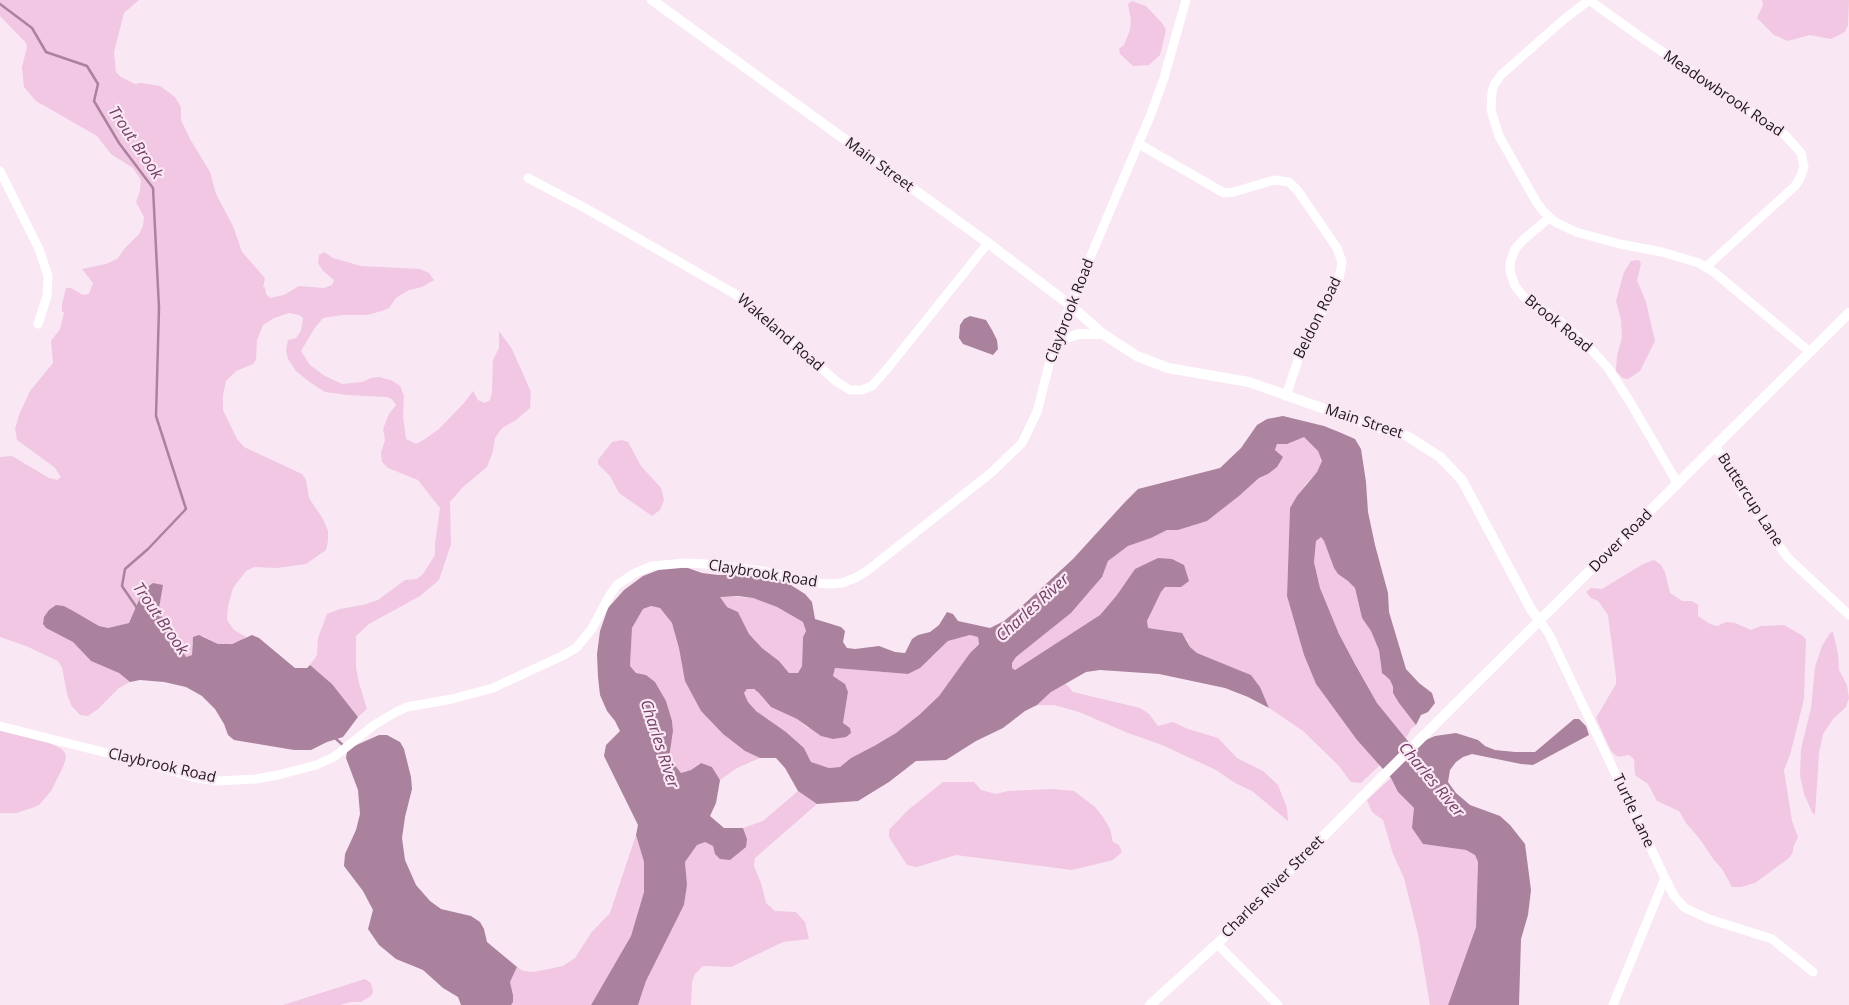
<!DOCTYPE html>
<html>
<head>
<meta charset="utf-8">
<style>
	body { margin:0 }
	canvas { display:block; background:#f9e7f3 }
</style>
</head>
<body>
<canvas width="1849" height="1005"></canvas>
<script>
const context = document.querySelector('canvas').getContext('2d');
context.lineJoin = 'round';
function paint(path, color) {
  context.fillStyle = color;
  context.fill(path, 'evenodd');
}
function poly(rows) {
  const path = new Path2D();
  for (const r of rows) {
    path.moveTo(r[0], r[1]);
    for (let i = 2; i < r.length; i += 2) path.lineTo(r[i], r[i + 1]);
  }
  return path;
}
function trace(path, color, width, dash) {
  context.strokeStyle = color;
  context.lineWidth = width;
  context.lineCap = dash ? 'butt' : 'round';
  context.setLineDash(dash || []);
  context.stroke(path);
}
function drawText(font, color, halo, rows, align = 'center') {
  context.font = font + ' "Open Sans",sans-serif';
  context.lineWidth = 4.5;
  context.setLineDash([]);
  context.textBaseline = 'middle';
  context.strokeStyle = halo;
  context.fillStyle = color;
  for (const [text, x, y, turn = 0] of rows) {
    context.save();
    context.translate(x, y);
    context.rotate((+turn || 0) * Math.PI / 180);
    context.textAlign = isNaN(turn) ? turn : align;
    if (halo) context.strokeText(text, 0, 0);
    context.fillText(text, 0, 0);
    context.restore();
  }
}
const green = poly([
	[0,0,139,0,124,13,114,52,116,72,121,77,135,84,141,83,160,86,175,97,181,107,181,120,190,139,210,172,216,194,233,226,242,252,265,278,263,287,265,287,266,294,270,298,284,295,299,286,324,288,332,285,334,280,323,271,318,263,319,255,324,252,333,258,361,266,420,269,429,273,434,280,422,287,409,290,396,298,389,308,382,311,367,315,342,315,323,318,314,329,301,351,310,365,325,376,342,384,362,382,371,378,379,377,393,381,400,386,404,396,403,416,406,439,416,444,425,439,439,429,464,403,473,391,478,400,485,403,490,400,492,392,493,360,499,348,499,331,512,349,531,392,530,408,516,420,502,428,495,438,493,451,487,467,463,487,450,502,451,544,439,580,420,596,369,624,356,636,356,667,359,683,367,709,358,717,332,684,310,665,317,655,318,638,327,614,340,609,363,605,378,600,405,580,417,579,423,574,435,555,435,544,440,508,418,480,388,468,382,462,381,453,385,440,383,429,389,414,396,405,392,399,387,397,347,395,325,392,311,383,296,371,288,359,286,350,288,340,296,338,301,331,303,318,299,315,289,313,274,318,263,325,257,340,256,360,253,364,236,371,226,381,223,395,223,410,237,439,244,447,302,474,306,480,309,498,323,519,328,531,328,541,326,550,306,564,277,568,254,567,246,571,233,588,228,606,227,620,234,630,246,637,240,641,226,645,218,644,203,636,192,642,192,655,186,657,161,615,153,583,146,588,142,593,129,623,108,628,99,626,64,606,56,605,46,628,73,642,91,661,119,673,130,682,119,688,98,709,88,716,80,715,71,705,67,694,62,667,58,661,26,646,0,637,0,457,12,456,49,478,57,480,61,477,54,467,17,440,15,429,19,415,30,391,53,363,51,341,60,329,64,313,62,311,62,304,66,288,71,288,83,295,89,294,93,283,82,269,106,264,117,259,125,248,139,234,143,226,144,217,136,202,140,191,141,180,133,168,111,154,97,136,36,101,24,87,22,67,27,47,26,43,0,16],
	[1762,0,1849,0,1848,25,1845,32,1831,39,1810,35,1788,41,1774,35,1757,18,1763,5],
	[1132,1,1146,6,1162,23,1166,30,1160,55,1149,65,1133,66,1120,54,1119,49,1124,45,1130,30,1131,20,1128,4],
	[1639,260,1641,264,1637,280,1646,302,1655,341,1640,371,1628,379,1623,378,1616,371,1617,356,1622,337,1621,320,1616,301,1624,272,1631,261],
	[1303,436,1318,451,1322,461,1317,472,1305,485,1290,508,1287,596,1304,655,1316,684,1357,740,1380,765,1361,783,1351,782,1338,765,1303,731,1269,708,1260,687,1251,675,1197,653,1190,647,1187,639,1170,631,1148,628,1147,621,1161,592,1165,586,1174,587,1189,581,1117,595,1100,615,1015,670,1011,668,1012,663,1016,657,1071,613,1102,577,1108,561,1128,546,1151,538,1167,530,1178,530,1207,521,1239,496,1259,478,1268,474,1277,444,1287,444],
	[622,440,628,442,641,466,661,488,664,500,660,510,652,516,619,493,610,476,598,464,598,460,612,442],
	[1321,536,1324,541,1334,568,1338,574,1348,581,1355,588,1362,618,1371,631,1379,650,1381,668,1384,676,1390,680,1399,703,1416,725,1411,729,1406,738,1377,703,1339,634,1320,588,1314,562,1316,541],
	[1654,560,1661,565,1665,572,1670,593,1682,601,1692,601,1698,605,1698,616,1710,624,1717,626,1726,622,1735,623,1751,630,1761,626,1784,625,1803,636,1806,640,1804,699,1790,755,1784,770,1792,821,1798,837,1793,848,1793,852,1789,858,1755,883,1741,887,1732,887,1722,869,1714,860,1699,838,1686,823,1679,811,1657,801,1648,784,1635,775,1634,759,1629,755,1618,757,1611,751,1596,718,1616,684,1616,677,1608,615,1598,601,1591,598,1586,592,1591,588,1602,589,1643,564],
	[719,596,753,598,777,607,803,622,806,631,803,637,802,666,798,673,789,673,779,661,762,648,749,634,738,612,727,607],
	[651,606,660,608,672,623,701,711,723,734,745,751,760,758,737,768,720,780,712,767,700,763,691,770,681,773,674,767,669,758,673,731,672,721,646,675,636,673,630,666,632,628,643,609],
	[1833,632,1838,654,1839,670,1847,685,1849,698,1846,707,1833,719,1823,734,1819,753,1815,815,1812,812,1804,794,1800,776,1801,749,1811,708,1815,667,1822,646,1830,633],
	[970,635,978,637,979,643,970,653,939,696,919,715,896,733,874,746,851,758,840,767,829,768,811,762,804,748,786,732,756,711,748,702,744,693,747,689,753,689,759,692,771,707,797,719,808,728,850,728,843,723,848,692,845,684,833,676,835,668,908,674,933,656,948,641],
	[1065,683,1073,692,1140,708,1149,714,1158,726,1173,722,1188,729,1218,738,1237,758,1263,771,1278,785,1287,808,1288,821,1252,791,1235,783,1216,770,1162,745,1128,733,1079,712,1054,705,1037,705,1051,692],
	[0,729,49,743,62,749,65,753,66,758,63,767,51,791,39,805,32,808,16,813,0,813],
	[1391,778,1398,792,1414,808,1414,818,1423,844,1466,850,1475,855,1478,862,1476,927,1448,1005,1430,1005,1418,934,1404,878,1393,854,1383,820,1372,812,1367,800],
	[943,782,974,782,981,790,996,794,1008,791,1051,789,1074,791,1095,807,1103,817,1110,829,1113,842,1119,845,1122,852,1113,860,1072,870,956,855,917,867,907,865,889,837,889,830,908,810],
	[798,791,817,804,755,858,754,866,761,883,766,903,775,911,796,912,805,922,809,939,783,942,731,967,703,966,695,974,692,982,691,1005,638,1005,646,981,684,905,687,885,685,862,692,852,697,845,705,842,713,846,715,854,747,839,743,828,763,821],
	[636,835,644,862,644,892,631,936,591,1005,511,1005,513,995,510,982,517,967,523,971,534,972,563,966,575,958,591,933,610,913],
	[365,979,371,983,373,992,371,996,361,1002,351,1002,340,1005,283,1005]
]);
const water = poly([
	[970,316,986,320,992,330,997,340,998,349,993,355,963,344,959,338,960,325,964,319],
	[1283,416,1324,426,1339,432,1355,439,1361,449,1366,482,1368,512,1375,545,1388,593,1389,612,1406,669,1419,683,1432,693,1435,703,1428,712,1421,715,1416,725,1399,703,1393,693,1393,687,1390,680,1382,673,1379,650,1371,631,1362,618,1355,588,1348,581,1338,574,1334,568,1324,541,1321,537,1316,541,1314,562,1320,588,1339,634,1355,664,1377,703,1412,746,1435,736,1456,733,1478,740,1485,746,1495,750,1515,752,1535,752,1574,719,1579,719,1586,726,1589,735,1533,765,1521,764,1472,754,1463,757,1456,762,1450,770,1448,782,1456,793,1470,805,1500,816,1510,825,1525,844,1531,890,1528,915,1521,939,1519,1005,1448,1005,1476,927,1478,862,1475,855,1466,850,1423,844,1412,828,1414,808,1398,792,1391,778,1357,740,1316,684,1304,655,1287,596,1290,508,1297,496,1317,472,1322,461,1318,451,1304,437,1287,444,1277,444,1275,450,1283,457,1277,467,1268,474,1259,478,1239,496,1207,521,1178,530,1167,530,1151,538,1128,546,1108,561,1102,577,1071,613,1016,657,1012,663,1012,668,1015,670,1100,615,1117,595,1135,569,1158,558,1172,559,1184,565,1189,581,1181,587,1165,587,1161,592,1147,621,1148,628,1182,633,1190,647,1197,653,1251,675,1260,687,1269,708,1248,697,1225,688,1159,674,1100,670,1086,672,1051,692,1037,705,1025,711,1003,728,976,741,946,760,916,761,889,782,858,801,817,804,798,791,785,768,776,758,760,758,745,751,723,734,701,711,685,681,679,648,672,623,660,608,651,606,643,609,632,628,630,666,636,673,646,675,655,682,666,701,672,721,673,731,669,758,681,773,691,770,701,763,712,767,720,780,716,803,710,816,724,828,743,828,747,839,746,847,730,860,720,859,715,854,713,846,705,842,697,845,685,862,687,885,684,905,646,981,638,1005,591,1005,631,936,644,892,644,862,636,835,638,825,604,756,606,745,620,731,615,721,607,711,600,695,598,677,597,654,600,631,608,608,624,590,643,576,666,567,688,568,702,573,718,575,745,575,783,580,805,594,812,602,815,619,841,627,845,631,843,642,847,648,855,649,879,646,895,652,905,653,912,639,918,635,930,632,939,625,947,612,953,614,958,621,990,628,1004,621,1022,606,1073,559,1125,502,1138,489,1220,468,1241,448,1257,425,1267,419],
	[738,596,753,598,777,607,803,622,806,631,803,637,802,666,798,673,789,673,779,661,762,648,749,634,738,612,727,607,720,597],
	[970,635,978,637,979,644,970,653,939,696,919,715,896,733,874,746,851,758,840,767,829,768,811,762,804,748,786,732,756,711,748,702,744,693,747,689,754,689,759,693,771,707,797,719,821,736,833,739,846,737,851,733,850,728,843,723,848,692,845,684,833,676,835,668,908,674,920,668,948,641],
	[153,583,163,585,159,608,161,615,186,657,192,655,193,637,199,635,218,644,232,644,252,635,259,638,295,668,307,668,310,665,332,684,358,717,343,737,327,742,311,750,294,750,234,740,228,735,224,724,215,709,202,696,186,687,164,682,140,680,130,682,119,673,91,661,73,642,46,628,43,624,44,617,49,610,56,605,64,606,75,612,99,626,108,628,129,623,142,593,146,588],
	[379,735,387,735,400,742,404,749,411,777,412,789,405,817,402,838,405,860,416,885,430,901,441,909,471,916,480,922,484,929,487,942,517,967,510,982,513,995,513,1002,511,1005,461,1005,458,997,443,988,423,970,396,959,379,945,368,929,373,910,363,891,344,866,345,854,356,830,360,814,358,790,346,758,347,752,352,747]
]);
const stream = poly([
	[0,4,32,28,46,52,87,66,98,84,94,101,119,143,153,188,159,308,156,416,186,509,148,549,125,569,122,586,137,608],
	[335,738,344,746]
]);
const minor = poly([
	[1589,0,1562,21,1501,75,1494,85,1492,92,1491,110,1499,136,1537,203,1543,211,1555,222,1576,232,1620,244,1662,252,1699,263,1715,273,1810,352],
	[1589,0,1645,40,1785,135,1801,153,1804,167,1800,178,1795,186,1706,267],
	[1139,144,1224,193,1234,192,1274,180,1289,182,1298,191,1337,248,1342,262,1339,279,1299,357,1286,396],
	[0,171,39,249,48,276,47,296,38,324],
	[528,178,585,208,735,294,753,308,837,382,850,390,862,390,872,386,887,369,988,243],
	[1549,218,1523,240,1515,249,1510,263,1510,271,1515,286,1524,297,1562,323,1589,347,1608,368,1630,402,1678,484],
	[1715,447,1725,460,1741,491,1788,558,1849,615],
	[1540,621,1549,634,1665,878,1613,1005],
	[0,726,123,757,193,777,216,781,256,779,278,775,316,765,334,757,374,725,396,712,407,707,452,699,493,688,562,656,576,648,591,630,610,595,617,585,635,573,652,566,686,563,705,564,763,571,817,583,831,584,842,583,855,578,867,571,992,472,1022,443,1037,412,1051,357,1070,305,1151,114,1164,78,1186,0],
	[1665,878,1674,896,1685,908,1709,919,1772,939,1813,972],
	[1217,944,1278,1005]
]);
const tertiary = poly([
	[652,0,988,243,1070,305,1103,334,1137,356,1168,368,1249,382,1375,427,1407,436,1440,457,1462,480,1532,611,1540,621],
	[1057,341,1079,334,1103,334],
	[1150,1005,1217,944,1379,780,1849,313]
]);
const streetNames = [
	["Meadowbrook Road",1723,94,34],
	["Main Street",879,165,36],
	["Claybrook Road",1070,311,-69],
	["Beldon Road",1318,318,-64],
	["Brook Road",1558,324,39],
	["Wakeland Road",780,333,41],
	["Main Street",1364,422,18],
	["Buttercup Lane",1750,500,57],
	["Dover Road",1621,541,-45],
	["Claybrook Road",763,574,9],
	["Claybrook Road",162,766,13],
	["Turtle Lane",1633,811,65],
	["Charles River Street",1273,887,-45]
];
const waterNames = [
	["Trout Brook",135,143,56],
	["Charles River",1033,608,-42],
	["Trout Brook",160,619,55],
	["Charles River",659,744,72],
	["Charles River",1431,780,50]
];
paint(green, '#f1c7e4');
paint(water, '#aa829e');
trace(stream, '#aa829e', 2.5);
trace(minor, '#fff', 9);
trace(tertiary, '#fff', 10);
drawText('15px', '#1e181c', '#f9e7f3', streetNames);
drawText('italic 16px', '#754068', '#f9e7f3', waterNames);
</script>
</body>
</html>
